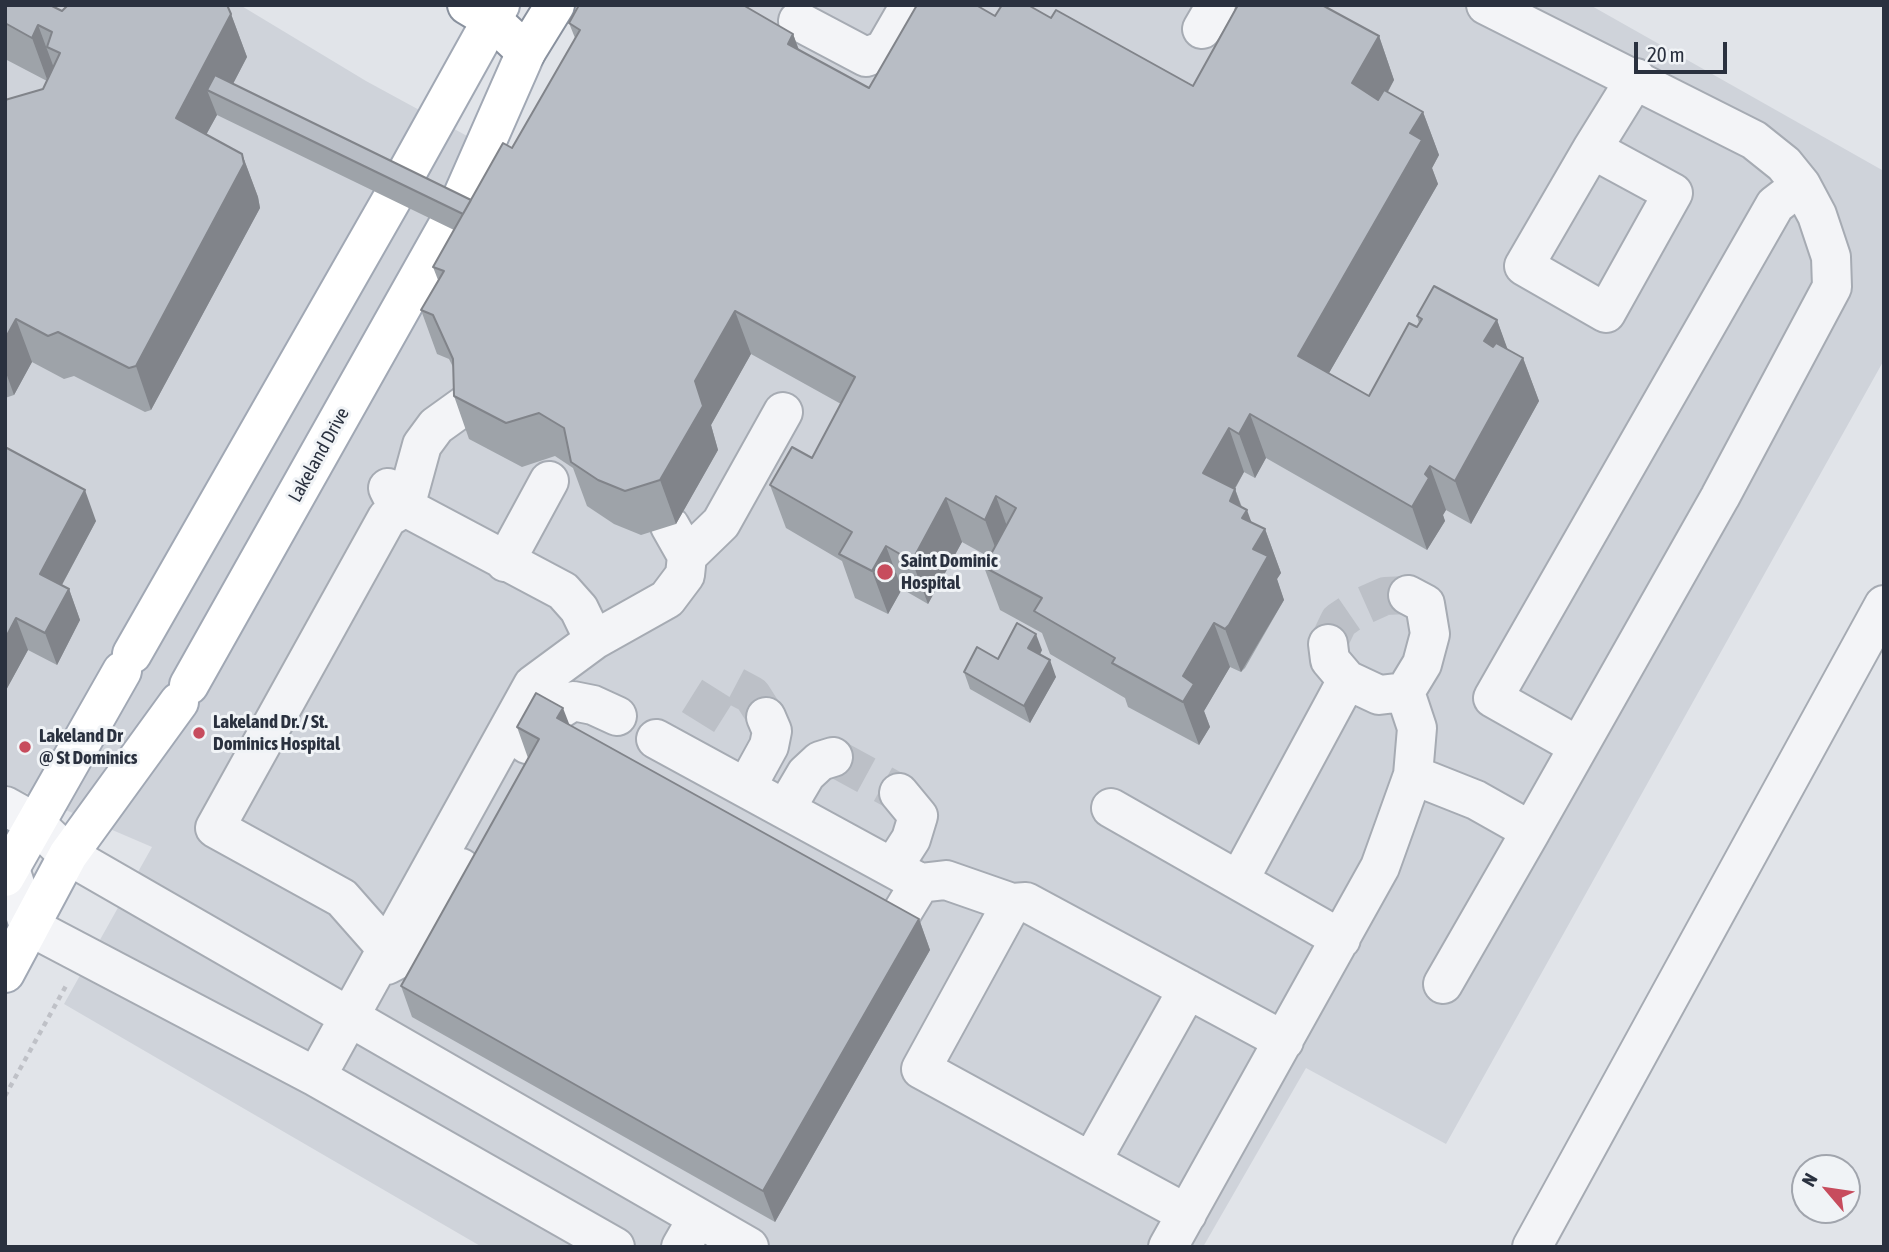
<!DOCTYPE html>
<html>
<head>
<meta charset="utf-8">
<style>
	body { margin:0 }
	#map { position:relative; width:1889px; height:1252px; overflow:hidden; background:#e1e4e9; font-family:"Asap Condensed",sans-serif }
	canvas { display:block }
	.frame { position:absolute; inset:0; border:7px solid #2a313f; pointer-events:none }
	.north { position:absolute; left:1791px; top:1154px; width:70px; height:70px; box-sizing:border-box; background:#f0f3f6; border:2px solid #a1a5ad; border-radius:50%; rotate:299deg; font-size:19px; font-weight:700; line-height:28px; text-align:center; color:#2a313f }
	.north::after { content:''; display:block; margin:auto; width:24px; height:32px; background:#c74c5d; clip-path:polygon(50% 0,100% 100%,50% 72%,0 100%) }
	.scale { position:absolute; left:1634px; top:42px; width:93px; height:32px; box-sizing:border-box; border:4px solid #2a313f; border-top:0; padding-left:9px; font-size:21px; line-height:24px; white-space:nowrap; color:#2a313f; -webkit-text-stroke:5px #f0f3f6; paint-order:stroke }
</style>
</head>
<body>
<div id="map">
<canvas width="1889" height="1252"></canvas>
<div class="frame"></div>
<div class="north">N</div>
<div class="scale">20 m</div>
</div>
<script>
const context = document.querySelector('canvas').getContext('2d');
context.lineJoin = 'round';
function paint(path, color) {
  context.fillStyle = color;
  context.fill(path, 'evenodd');
}
function poly(rows) {
  const path = new Path2D();
  for (const r of rows) {
    path.moveTo(r[0], r[1]);
    for (let i = 2; i < r.length; i += 2) path.lineTo(r[i], r[i + 1]);
  }
  return path;
}
function trace(path, color, width, dash) {
  context.strokeStyle = color;
  context.lineWidth = width;
  context.lineCap = dash ? 'butt' : 'round';
  context.setLineDash(dash || []);
  context.stroke(path);
}
function drawText(font, color, halo, rows, align = 'center') {
  context.font = font + ' "Asap Condensed",sans-serif';
  context.lineWidth = 6;
  context.setLineDash([]);
  context.textBaseline = 'middle';
  context.strokeStyle = halo;
  context.fillStyle = color;
  for (const [text, x, y, turn = 0] of rows) {
    context.save();
    context.translate(x, y);
    context.rotate((+turn || 0) * Math.PI / 180);
    context.textAlign = isNaN(turn) ? turn : align;
    if (halo) context.strokeText(text, 0, 0);
    context.fillText(text, 0, 0);
    context.restore();
  }
}
const built = poly([
	[5,5,240,5,366,81,513,161,601,5,1590,5,1882,170,1884,360,1446,1144,1306,1068,1203,1247,482,1247,64,1004,152,847,5,784]
]);
const minorTunnel = poly([
	[1328,644,1339,621,1358,608,1385,596,1408,595],
	[698,722,720,687,733,685,752,695,766,717],
	[833,757,899,793]
]);
const path = poly([
	[5,1096,67,984]
]);
const minor = poly([
	[798,21,866,57,884,50,910,5],
	[1202,29,1216,5],
	[1592,149,1673,193,1606,313,1524,266,1592,149,1636,78],
	[388,488,393,498,405,507,563,591,579,609,594,640],
	[687,556,721,523,783,412],
	[505,562,549,481],
	[1328,644,1330,660,1347,680,1379,695,1405,692],
	[656,739,920,883,892,929],
	[527,744,546,718,573,701,593,705,617,716],
	[1578,746,1493,698,1775,205,1801,185],
	[1413,775,1476,800,1531,831,1720,497,1832,287,1831,257,1817,215,1801,185,1784,164,1754,140,1486,5],
	[747,786,769,746,772,731,766,717],
	[5,806,34,822,68,855,749,1247],
	[786,808,806,774,820,761,833,757],
	[1111,808,1341,939],
	[5,866,10,869,29,926,316,1077,615,1247],
	[893,867,911,839,918,816,899,793],
	[1239,880,1347,680],
	[920,883,946,880,1012,903,1026,902,1284,1041],
	[1012,903,921,1069,1091,1162],
	[387,949,342,898,215,828,387,518,405,507,422,445,436,426,468,403],
	[387,965,410,953,428,931,461,868],
	[1443,984,1531,831],
	[316,1077,533,685,594,640,667,599,685,575,687,556,670,526],
	[1187,1214,1091,1162,1188,989],
	[681,1247,697,1219],
	[1168,1247,1380,867,1413,775,1417,728,1405,692,1422,664,1430,634,1425,604,1408,595],
	[1532,1247,1884,605]
]);
const major = poly([
	[400,185,500,5],
	[456,211,526,52],
	[132,654,392,199],
	[189,685,448,225],
	[5,877,122,671],
	[5,973,68,855,179,702]
]);
const highway = poly([
	[467,5,492,20,526,52,555,5]
]);
const wall = poly([
	[5,5,54,5,55,8,62,11,231,14,247,57,233,84,471,200,512,148,575,38,569,23,793,34,799,50,869,88,995,16,1051,18,1193,86,1379,36,1394,80,1388,92,1423,112,1439,155,1432,168,1438,184,1329,373,1369,396,1417,327,1419,323,1417,316,1497,320,1507,349,1523,358,1539,401,1471,524,1446,510,1443,515,1445,521,1427,550,1266,458,1255,478,1244,472,1235,489,1242,507,1252,523,1265,529,1281,573,1277,579,1284,600,1245,668,1241,672,1230,667,1204,711,1210,727,1199,745,1128,707,1125,698,1050,654,1042,633,1000,610,984,567,989,557,962,542,928,604,902,589,888,614,855,598,842,561,786,528,770,485,812,458,841,404,751,354,711,425,718,450,676,524,641,535,614,524,587,506,573,468,555,456,522,467,469,439,454,396,453,367,449,359,437,354,421,310,438,280,433,267,454,230,217,115,206,135,242,154,258,197,260,208,151,410,145,412,74,376,64,379,32,362,14,395,5,398,5,100,43,89,47,81,5,59],
	[5,447,96,521,62,585,69,589,80,620,57,665,28,650,5,692],
	[1042,650,1040,655,1056,677,1030,723,970,689,964,672,998,659],
	[570,726,919,919,930,950,775,1222,412,1017,401,986,528,758,517,727]
]);
const shadedWall = poly([
	[231,14,247,57,225,99,207,90,217,115,191,162,176,118],
	[38,25,54,68,48,82,32,38],
	[793,34,809,78,788,44],
	[1379,36,1394,80,1368,127,1352,83],
	[1423,112,1439,155,1432,168,1438,184,1314,399,1298,356,1410,133],
	[242,154,258,197,260,208,151,410,136,366],
	[735,311,751,354,711,425,718,450,676,524,660,480,695,381],
	[16,319,32,362,14,395,5,370,5,339],
	[1497,320,1513,364,1484,341],
	[1523,358,1539,401,1471,524,1455,481],
	[1250,414,1266,458,1255,478,1239,434],
	[1229,428,1244,472,1219,516,1203,473],
	[1430,466,1446,510,1443,515,1445,521,1427,550,1412,507,1425,474],
	[1235,489,1244,515,1247,510,1258,540,1265,529,1281,573,1277,579,1284,600,1241,672,1225,629,1230,501],
	[85,490,96,521,51,605,40,574],
	[996,496,1012,540,1001,563,985,520],
	[946,498,962,542,928,604,912,561],
	[886,546,902,589,888,614,872,571],
	[69,589,80,620,57,665,45,633],
	[16,618,28,650,5,692,5,639],
	[1214,623,1230,667,1204,711,1210,727,1199,745,1183,702,1183,676],
	[1036,634,1042,650,1034,665,1028,648],
	[1050,660,1056,677,1030,723,1024,706],
	[563,708,575,739,557,718],
	[919,919,930,950,775,1222,763,1191]
]);
const building = poly([
	[5,5,50,5,62,11,68,5,227,5,231,14,176,118,242,154,244,164,136,366,129,368,58,332,48,336,16,319,5,339,5,100,43,89,60,53,47,47,52,32,38,25,32,38,5,23,5,5],
	[579,5,743,5,793,34,788,44,869,88,917,5,976,5,995,16,1002,5,1028,5,1051,18,1056,10,1193,86,1238,5,1322,5,1379,36,1352,83,1378,100,1384,90,1423,112,1410,133,1422,140,1298,356,1369,396,1409,323,1417,327,1422,319,1417,316,1434,286,1497,320,1484,341,1493,347,1496,343,1523,358,1455,481,1430,466,1425,474,1429,478,1412,507,1250,414,1239,434,1229,428,1203,473,1235,489,1230,501,1247,510,1242,518,1265,529,1253,549,1268,556,1229,625,1225,629,1214,623,1183,676,1194,684,1183,702,1112,663,1115,658,1034,611,1042,598,984,567,1016,508,996,496,985,520,946,498,912,561,886,546,872,571,839,554,852,532,770,485,792,447,812,458,855,377,735,311,695,381,703,406,660,480,625,491,598,480,571,462,564,428,539,413,506,423,454,396,453,359,433,315,421,310,444,271,433,267,503,143,512,148,580,30,569,23,579,5],
	[215,75,471,200,463,214,207,90,215,75],
	[5,447,85,490,40,574,69,589,45,633,16,618,5,639,5,447],
	[1017,623,1036,634,1028,648,1050,660,1024,706,964,672,977,647,998,659,1017,623],
	[536,693,563,708,557,718,919,919,763,1191,401,986,539,739,517,727,536,693]
]);
const markers = [
	[885,572,9,"#c74c5d"],
	[199,733,7,"#c74c5d"],
	[25,747,7,"#c74c5d"]
];
const streetNames = [
	["Lakeland Drive",319,455,-61]
];
const poiNames = [
	["Saint Dominic",901,561],
	["Hospital",901,583],
	["Lakeland Dr. / St.",213,722],
	["Dominics Hospital",213,744],
	["Lakeland Dr",39,736],
	["@ St Dominics",39,758]
];
paint(built, '#cfd3da');
trace(minorTunnel, '#bcc0c7', 38, [38, 19]);
trace(minor, '#a6abb3', 42);
trace(major, '#a1a8b4', 42);
trace(highway, '#89919e', 42);
trace(path, '#bfc1c7', 4.5, [5, 5]);
trace(minor, '#f3f4f7', 38);
trace(major, '#fff', 38);
trace(highway, '#fff', 38);
paint(wall, '#9ea3a9');
paint(shadedWall, '#81848a');
paint(building, '#b8bdc5');
trace(building, '#81848a', 2);
for (const [x, y, r, color] of markers) {
  const dot = new Path2D();
  dot.arc(x, y, r, 0, 2 * Math.PI);
  context.fillStyle = color;
  context.fill(dot);
  trace(dot, '#f0f3f6', 2.5);
}
drawText('19px', '#2a313f', '#f0f3f6', streetNames);
drawText('bold 19px', '#2a313f', '#f0f3f6', poiNames, 'left');
</script>
</body>
</html>
